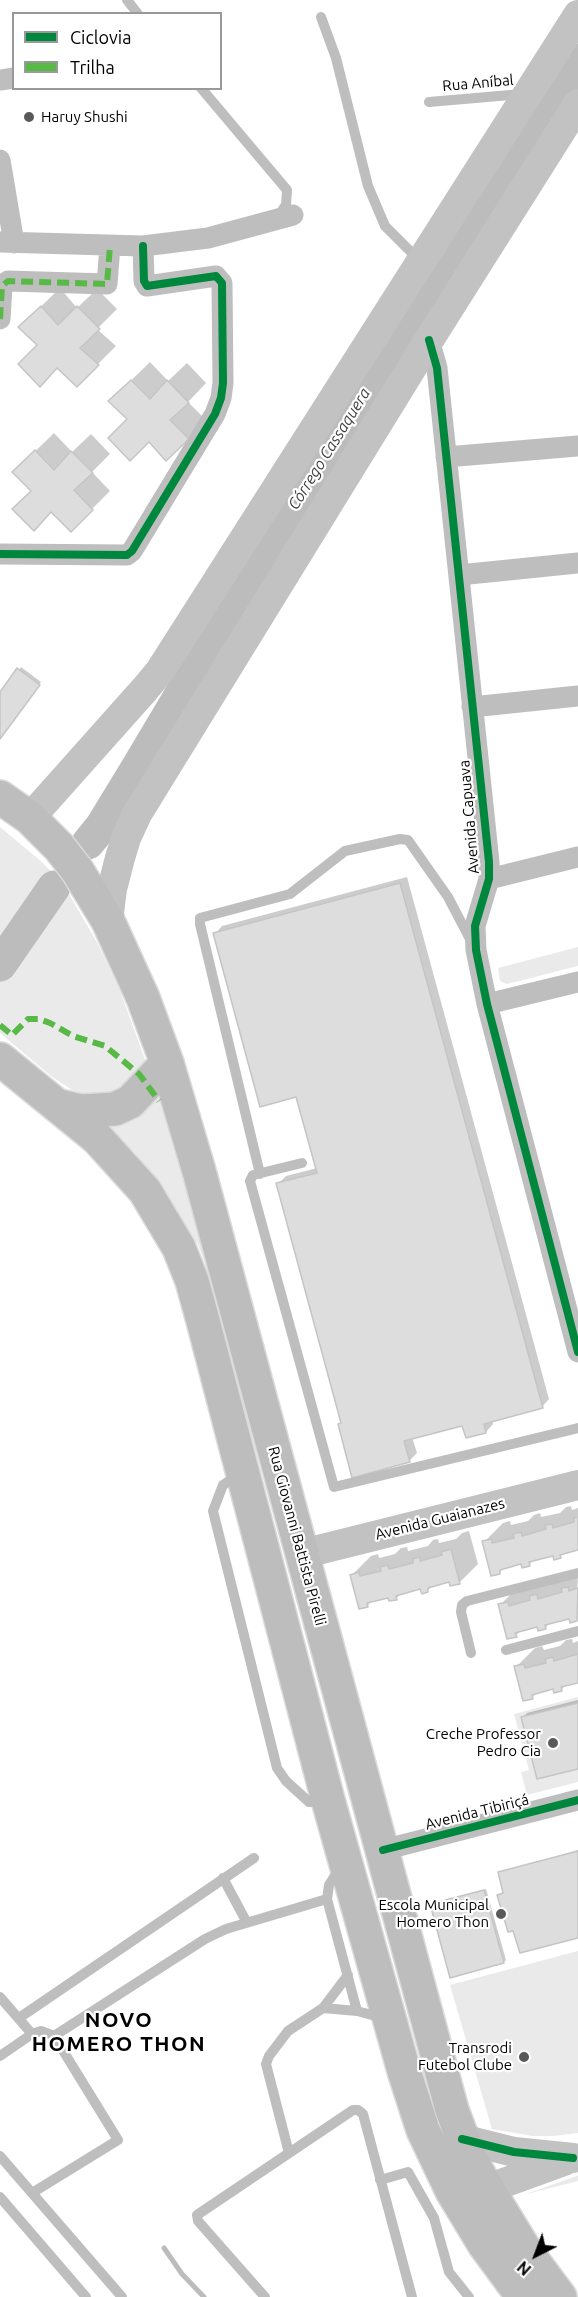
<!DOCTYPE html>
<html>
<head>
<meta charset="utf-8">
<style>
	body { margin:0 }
	#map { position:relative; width:578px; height:2297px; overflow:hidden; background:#fff; font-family:Ubuntu,sans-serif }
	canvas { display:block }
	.legend { position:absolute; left:12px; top:12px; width:210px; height:78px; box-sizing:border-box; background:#fff; border:2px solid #999; margin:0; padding:8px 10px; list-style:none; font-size:18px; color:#000 }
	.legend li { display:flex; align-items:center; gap:12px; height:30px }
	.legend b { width:30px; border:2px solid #999 }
	.north { position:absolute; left:506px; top:2225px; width:60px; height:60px; -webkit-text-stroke:4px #fff; paint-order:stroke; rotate:222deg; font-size:16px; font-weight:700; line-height:24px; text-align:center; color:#000 }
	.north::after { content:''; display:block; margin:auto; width:21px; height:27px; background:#000; clip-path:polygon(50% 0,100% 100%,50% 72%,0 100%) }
</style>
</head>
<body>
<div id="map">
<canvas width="578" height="2297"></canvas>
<ul class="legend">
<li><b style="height:8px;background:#00873e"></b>Ciclovia</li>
<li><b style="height:8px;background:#58b947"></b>Trilha</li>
</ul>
<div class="north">N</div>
</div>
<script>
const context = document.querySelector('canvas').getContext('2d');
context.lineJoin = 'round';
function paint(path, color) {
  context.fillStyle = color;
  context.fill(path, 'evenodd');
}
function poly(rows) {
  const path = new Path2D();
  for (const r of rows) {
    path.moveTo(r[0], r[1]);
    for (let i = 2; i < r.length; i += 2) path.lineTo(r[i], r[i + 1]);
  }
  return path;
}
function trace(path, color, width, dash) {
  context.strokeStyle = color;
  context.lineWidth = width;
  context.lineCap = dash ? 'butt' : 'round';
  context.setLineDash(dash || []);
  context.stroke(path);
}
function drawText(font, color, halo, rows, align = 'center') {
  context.font = font + ' Ubuntu,sans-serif';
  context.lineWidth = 4.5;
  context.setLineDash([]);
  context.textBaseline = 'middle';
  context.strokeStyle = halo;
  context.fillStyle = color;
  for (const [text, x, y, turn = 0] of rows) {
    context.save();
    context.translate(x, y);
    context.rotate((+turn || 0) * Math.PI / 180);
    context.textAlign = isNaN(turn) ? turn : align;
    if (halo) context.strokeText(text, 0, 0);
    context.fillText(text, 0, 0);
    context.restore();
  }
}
const green = poly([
	[0,827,42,862,63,884,98,944,120,991,146,1062,123,1088,99,1095,86,1094,72,1090,51,1076,0,1033],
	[578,947,578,966,507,984,500,981,498,968],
	[161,1090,212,1276,210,1277,198,1245,159,1183,135,1153,106,1124],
	[578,1697,578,1782,527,1795,521,1772,529,1770,514,1714],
	[578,1951,578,2133,554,2136,532,2136,492,2129,450,1985],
	[578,2175,578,2181,523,2195,577,2176]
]);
const shadow = poly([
	[60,288,77,308,97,289,117,309,97,329,116,346,77,385,20,327],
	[150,362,168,381,187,363,206,383,188,402,206,420,167,459,110,401],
	[54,433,72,452,91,434,110,454,92,472,110,491,71,530,14,472],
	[21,667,41,682,0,738,0,694],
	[407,877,549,1399,542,1407,492,1420,493,1424,486,1432,463,1424,412,1437,417,1453,409,1461,339,1424,342,1421,278,1184,286,1176,317,1168,297,1095,215,934,222,926],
	[571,1506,572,1510,578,1508,578,1548,566,1551,560,1557,554,1554,534,1559,529,1565,522,1562,505,1567,500,1572,484,1542,503,1523,510,1521,511,1525,528,1521,534,1515,540,1513,541,1517,560,1513,566,1507],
	[469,1531,478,1564,459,1583,450,1581,433,1585,428,1590,421,1588,402,1593,396,1598,389,1596,373,1600,367,1606,352,1575,371,1556,378,1554,379,1558,395,1554,401,1548,407,1547,408,1551,428,1546,433,1540,438,1539,439,1543,456,1539,462,1533],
	[578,1574,576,1620,570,1617,551,1622,545,1628,538,1626,522,1630,516,1635,500,1605,519,1586],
	[572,1639,573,1643,578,1641,578,1682,567,1684,561,1690,554,1688,538,1692,532,1697,516,1667,535,1648,542,1646,544,1650,560,1646,566,1640],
	[578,1700,578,1767,522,1718,527,1713],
	[578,1850,578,1936,514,1929,499,1895,505,1892,499,1873],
	[486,1889,506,1960,504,1962,431,1905]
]);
const stream = poly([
	[101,827,113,834],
	[164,2248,182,2274,204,2297]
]);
const river = poly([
	[88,843,101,827,137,768,315,469,423,306,578,60],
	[0,965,54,887]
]);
const building = poly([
	[41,306,58,325,77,306,100,329,80,348,99,365,77,387,57,368,40,387,18,364,37,345,18,327,41,306],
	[131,380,150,399,167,380,189,403,170,420,189,439,166,461,149,442,130,461,108,438,127,419,108,401,131,380],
	[35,450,54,470,71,451,93,473,74,490,93,510,71,532,51,512,34,531,12,509,31,491,12,472,35,450],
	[17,668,40,685,0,739,0,692,17,668],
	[400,883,543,1408,484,1424,486,1433,466,1438,462,1426,404,1441,410,1462,352,1478,338,1424,341,1423,276,1183,317,1173,296,1097,260,1107,213,933,400,883],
	[578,1517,578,1550,560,1555,561,1558,554,1560,553,1556,529,1562,530,1566,522,1568,521,1564,500,1570,500,1574,491,1576,482,1541,492,1539,492,1543,514,1538,513,1534,521,1532,522,1536,546,1529,545,1525,552,1524,553,1528,574,1522,574,1518,578,1517],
	[451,1549,460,1584,450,1586,449,1582,428,1588,428,1592,422,1594,420,1589,396,1596,397,1600,389,1601,388,1598,367,1603,368,1607,359,1609,350,1575,359,1572,360,1576,381,1571,380,1567,388,1565,389,1569,413,1563,413,1559,420,1557,420,1561,442,1555,441,1552,451,1549],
	[568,1587,569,1591,578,1588,577,1621,570,1623,569,1619,545,1625,546,1629,538,1631,537,1627,515,1633,517,1637,507,1639,498,1604,508,1602,509,1606,530,1600,529,1596,537,1594,538,1599,562,1592,561,1588,568,1587],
	[578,1654,578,1683,561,1687,562,1691,554,1693,553,1689,532,1695,533,1699,523,1701,514,1666,524,1664,525,1668,546,1663,545,1659,553,1657,554,1661,578,1654],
	[578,1703,578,1769,537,1779,521,1717,578,1703],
	[578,1851,578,1938,520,1953,513,1931,508,1932,497,1895,503,1893,498,1872,578,1851],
	[484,1890,504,1963,450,1978,430,1904,484,1890]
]);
const lane = poly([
	[127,0,138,14],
	[321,17,336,58,368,186,385,226,419,260],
	[201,88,287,190,286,205,283,209,291,213],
	[429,102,522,94],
	[302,1163,253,1175,250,1181,334,1487,578,1428],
	[260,1174,200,924,200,918,290,894,345,851,400,839,408,840,448,897,470,939],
	[240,1474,223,1485,213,1511,277,1768,286,1781,309,1802,323,1801],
	[506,1650,578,1631],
	[471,1653,461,1612,462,1605,467,1601,578,1573],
	[340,1868,329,1885,327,1899,357,2011,383,2018],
	[223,1878,246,1921],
	[0,1997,32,2034],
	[323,2008,357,2011],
	[19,2018,254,1858],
	[54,2036,205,1939,226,1929,327,1899],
	[0,2056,32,2034,41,2031,54,2036,118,2140,32,2193],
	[289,2153,266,2064,269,2056,288,2031,323,2008,348,1975],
	[0,2156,122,2297],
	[380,2180,408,2172,434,2218,449,2272,469,2297],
	[0,2197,86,2297],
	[265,2297,198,2221,197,2215,353,2110,358,2110,363,2114,412,2297]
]);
const street = poly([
	[0,80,14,78],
	[0,160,14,243],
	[0,242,143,246,208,238,293,215],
	[0,319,2,286,8,281,107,284,110,246],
	[429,340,437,368,489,862,489,879,475,926,476,950,487,1004,578,1352],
	[446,457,578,446],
	[0,554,127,555,132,551,215,414,221,398,223,383,222,283,216,276,147,286,144,281,143,246],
	[459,575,578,563],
	[472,707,578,696],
	[489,879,578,857],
	[487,1004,578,982],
	[383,1850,578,1800]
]);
const secondary = poly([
	[30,818,145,689,160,671,578,15],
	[108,921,112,889,120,858,126,838,137,814,429,340,578,104],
	[302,1554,578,1485],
	[462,2139,514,2152,573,2158],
	[487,2189,564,2161]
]);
const highway = poly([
	[0,797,30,818,59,847,77,870,108,921,143,998,167,1063,199,1171,452,2110,470,2158,481,2178,525,2250,560,2297],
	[0,1059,97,1138,145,1191,179,1248,192,1281,202,1317,328,1800,404,2071,423,2130,452,2191,484,2244,523,2297],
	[60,1106,81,1111,115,1109,130,1102,167,1063]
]);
const quiet = poly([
	[0,319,2,286,8,281,107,284,110,246],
	[0,1025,12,1035,28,1019,39,1019,50,1023,73,1036,105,1046,139,1074,159,1101]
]);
const cycleway = poly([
	[429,340,437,368,489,862,489,879,475,926,476,950,487,1004,578,1352],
	[0,554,127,555,132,551,215,414,221,398,223,383,222,283,216,276,147,286,144,281,143,246],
	[383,1850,578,1800],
	[462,2139,514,2152,573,2158]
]);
const markers = [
	[29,117,6,"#595959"],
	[553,1743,6,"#595959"],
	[501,1914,6,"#595959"],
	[524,2057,6,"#595959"]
];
const streetNames = [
	["Rua Aníbal",478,83,-5],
	["Avenida Capuava",469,817,-95],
	["Avenida Guaianazes",440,1519,-14],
	["Rua Giovanni Battista Pirelli",297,1536,75],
	["Avenida Tibiriçá",477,1812,-14]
];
const poiNames = [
	["Haruy Shushi",41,117,"left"],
	["Creche Professor",541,1734],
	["Pedro Cia",541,1751],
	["Escola Municipal",489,1905],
	["Homero Thon",489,1922],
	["Transrodi",512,2048],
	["Futebol Clube",512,2065]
];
const waterNames = [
	["Córrego Cassaquera",329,449,-58]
];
const districtNames = [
	["NOVO",119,2020],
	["HOMERO THON",119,2044]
];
paint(green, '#eaeaea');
paint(shadow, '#0003');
trace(stream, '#bcbcbc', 5);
trace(river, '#bcbcbc', 33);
paint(building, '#ddd');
trace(building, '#c5c5c5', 1.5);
trace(highway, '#dbdbdb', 36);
trace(lane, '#bebebe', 10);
trace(street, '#bebebe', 21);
trace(secondary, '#c2c2c2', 30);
trace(highway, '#bdbdbd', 33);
trace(quiet, '#58b947', 6, [12, 6]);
trace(cycleway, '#00873e', 8);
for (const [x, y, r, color] of markers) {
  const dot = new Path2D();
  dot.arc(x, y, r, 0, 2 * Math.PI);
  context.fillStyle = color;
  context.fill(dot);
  trace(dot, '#fff', 2);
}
drawText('15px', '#000', '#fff', streetNames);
drawText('15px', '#000', '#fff', poiNames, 'right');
drawText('italic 16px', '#414141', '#fff', waterNames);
context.letterSpacing = '1.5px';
drawText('bold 21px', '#000', '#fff', districtNames);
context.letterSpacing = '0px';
</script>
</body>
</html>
